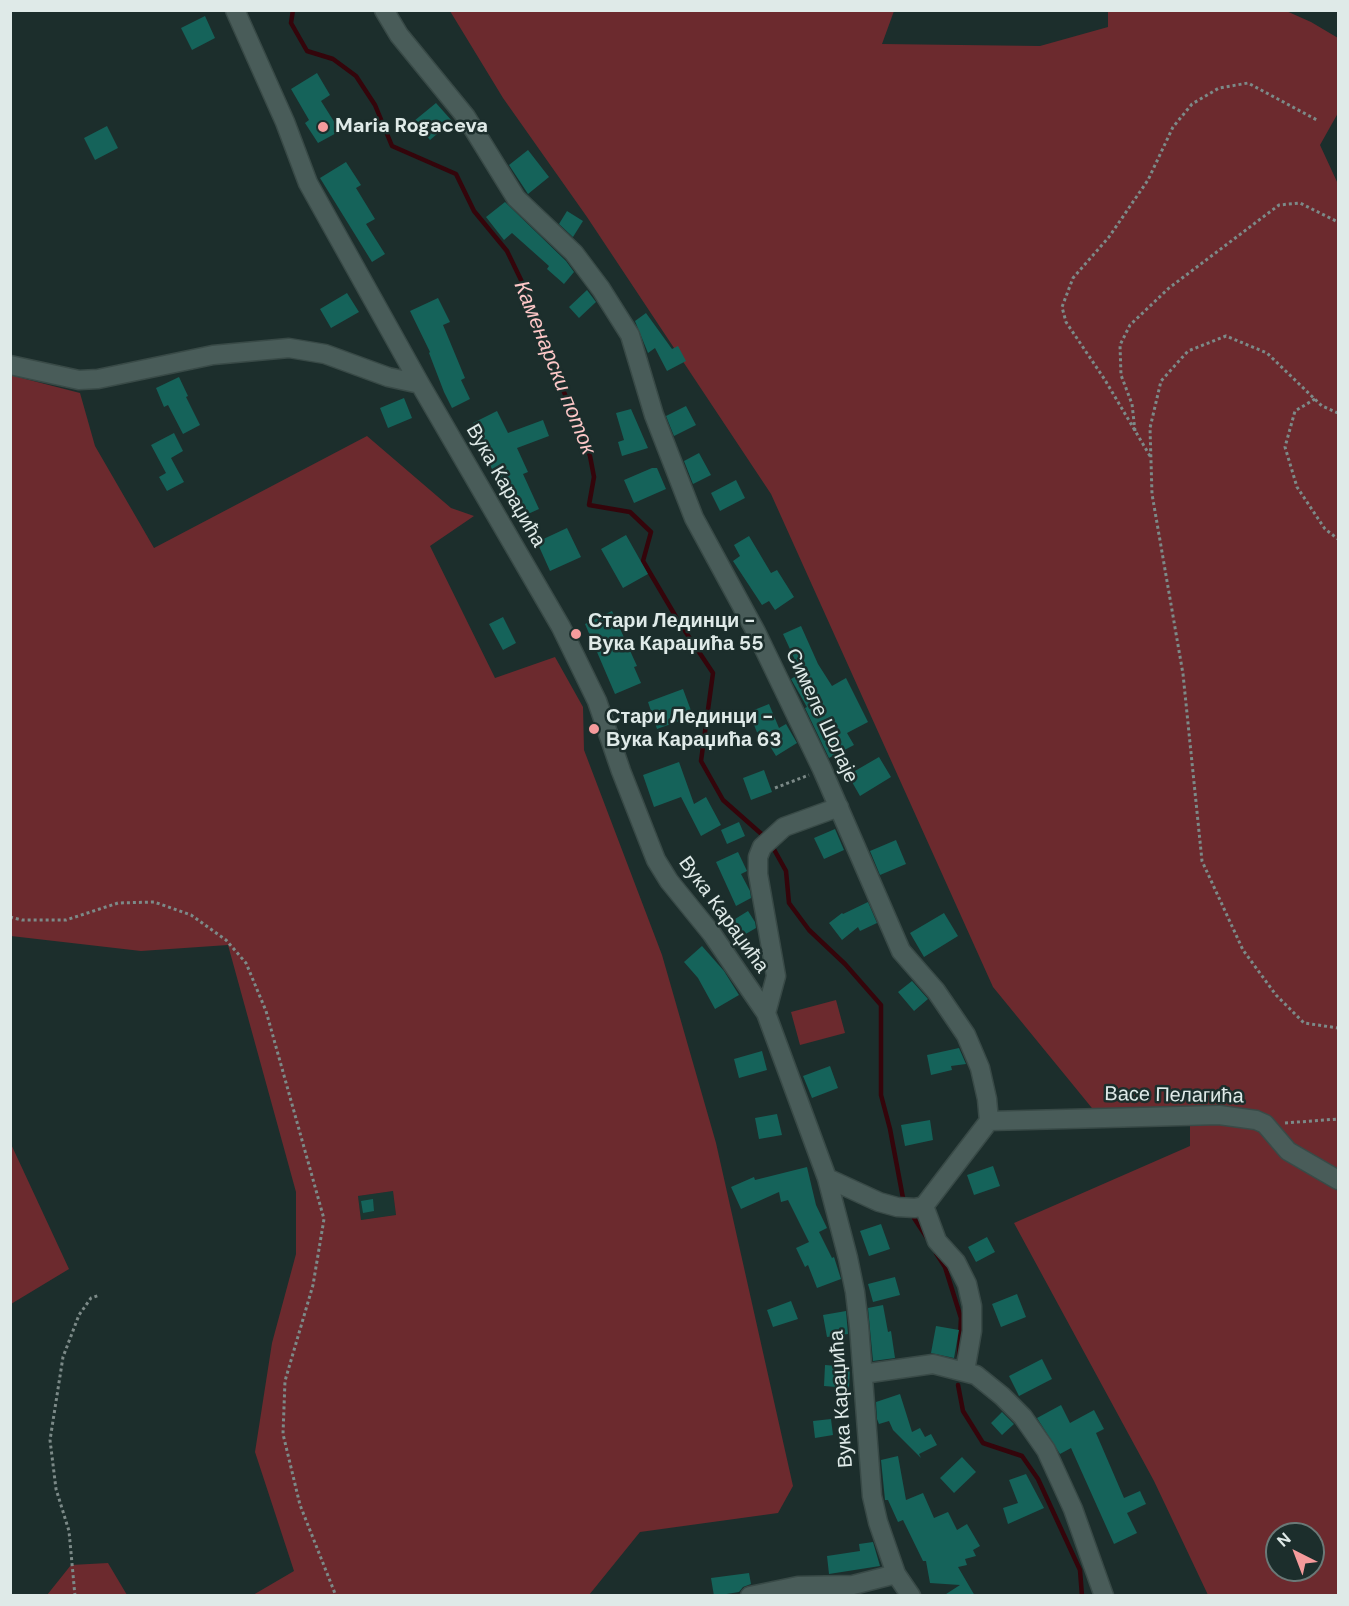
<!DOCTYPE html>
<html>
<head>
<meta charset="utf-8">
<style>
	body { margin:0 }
	#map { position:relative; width:1349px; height:1606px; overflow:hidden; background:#1c2e2c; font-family:"DM Sans",sans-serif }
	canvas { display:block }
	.frame { position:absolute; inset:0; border:12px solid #dfeae8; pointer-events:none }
	.north { position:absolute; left:1265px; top:1522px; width:60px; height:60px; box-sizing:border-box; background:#1c2e2c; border:2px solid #6a7977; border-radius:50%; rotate:318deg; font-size:16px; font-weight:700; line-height:24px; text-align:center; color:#dfeae8 }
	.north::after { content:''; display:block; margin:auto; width:21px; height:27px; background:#f59b9c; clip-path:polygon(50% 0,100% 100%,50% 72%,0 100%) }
</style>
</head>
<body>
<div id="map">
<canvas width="1349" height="1606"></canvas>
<div class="frame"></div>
<div class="north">N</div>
</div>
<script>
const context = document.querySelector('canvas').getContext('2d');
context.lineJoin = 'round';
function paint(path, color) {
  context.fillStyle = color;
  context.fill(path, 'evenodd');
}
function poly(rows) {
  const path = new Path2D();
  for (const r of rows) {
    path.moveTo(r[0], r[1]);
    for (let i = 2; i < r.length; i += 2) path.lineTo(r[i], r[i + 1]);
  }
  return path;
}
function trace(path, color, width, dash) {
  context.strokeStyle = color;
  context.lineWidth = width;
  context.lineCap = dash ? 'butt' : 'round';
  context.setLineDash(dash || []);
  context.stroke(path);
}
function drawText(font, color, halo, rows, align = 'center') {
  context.font = font + ' "DM Sans",sans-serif';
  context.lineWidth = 5;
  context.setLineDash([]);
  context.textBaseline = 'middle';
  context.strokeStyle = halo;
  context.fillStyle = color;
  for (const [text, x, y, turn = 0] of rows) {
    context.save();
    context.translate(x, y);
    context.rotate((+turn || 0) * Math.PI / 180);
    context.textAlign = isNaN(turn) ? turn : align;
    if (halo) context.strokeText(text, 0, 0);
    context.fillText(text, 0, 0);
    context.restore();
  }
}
const built = poly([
	[393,1191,396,1215,361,1220,358,1196]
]);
const green = poly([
	[1284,10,1311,22,1338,38,1338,113,1320,145,1338,184,1338,1595,1208,1595,1154,1481,1014,1223,1190,1146,1190,1109,1096,1113,993,987,771,494,587,217,503,98,450,11,894,11,882,44,1040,46,1108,27,1108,11],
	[1277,1534,1313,1534,1313,1570,1277,1570],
	[10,375,80,393,95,446,154,548,367,436,451,508,474,516,430,546,495,678,555,657,583,707,584,750,662,955,716,1143,793,1486,778,1513,640,1532,589,1595,253,1595,294,1571,255,1452,272,1343,296,1254,296,1192,228,945,141,951,11,936],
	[393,1191,396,1215,361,1220,358,1196],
	[836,1000,845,1033,800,1045,791,1012],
	[10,1142,69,1269,11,1304,10,1304],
	[108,1563,127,1595,47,1595,71,1565]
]);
const stream = poly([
	[293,10,291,23,307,51,333,59,356,76,375,105,392,146,456,174,474,211,507,251,522,282,540,333,590,456,594,477,589,505,630,512,651,532,643,561,679,622,713,673,701,761,723,800,766,838],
	[771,844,786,871,789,903,809,930,845,964,881,1005,881,1095,890,1129,903,1198],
	[914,1218,929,1241],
	[936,1253,945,1267,961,1318,959,1356],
	[958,1385,963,1411,983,1443,1022,1456,1038,1479,1080,1570,1082,1596]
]);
const building = poly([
	[205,16,215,38,192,50,181,28],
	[317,73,330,95,321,101,340,131,318,143,305,123,309,120,291,89],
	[436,103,452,121,430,140,414,121],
	[107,126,118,148,95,160,84,138],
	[528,150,549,177,528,194,509,165],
	[346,162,361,185,356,188,375,219,366,224,385,254,372,262,320,178],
	[505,202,566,261,574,272,564,284,547,269,549,266,512,233,504,240,486,217],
	[567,211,583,221,573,237,559,224],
	[587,290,596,302,579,318,569,307],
	[347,293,359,312,331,328,320,309],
	[438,298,450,322,443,325,465,378,461,380,470,399,452,408,444,392,429,353,430,352,410,311],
	[646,313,672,349,678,346,686,361,667,371,655,348,648,353,635,321],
	[179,377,188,396,186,397,200,425,183,434,168,405,164,407,156,388],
	[404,398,412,418,388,428,380,408],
	[686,406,696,425,674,436,666,416],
	[631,409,648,448,622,456,618,442,624,440,616,413],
	[497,411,508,433,543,420,549,436,517,448,528,472,523,474,539,509,517,519,490,465,493,464,473,423],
	[174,433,183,451,171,458,184,482,167,491,159,477,166,473,151,445],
	[699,453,711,475,693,484,684,461],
	[652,468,657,468,666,489,634,503,624,480],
	[736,480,745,498,720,511,711,493],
	[567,528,581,557,550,571,537,542],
	[626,535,648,574,623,588,601,549],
	[749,536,771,573,777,570,794,597,775,610,769,601,762,605,733,561,740,556,734,545],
	[612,611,637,666,634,667,641,683,615,694,585,624],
	[503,617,516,643,503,650,489,624],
	[801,626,818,664,832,686,846,678,868,722,847,733,854,745,829,758,805,708,807,707,791,679,801,673,783,634],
	[683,689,693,716,657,729,648,702],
	[769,704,779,728,786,724,797,743,776,756,762,733,758,735,749,712],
	[879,757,891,777,860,796,848,775],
	[679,762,694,804,706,797,721,825,701,836,681,797,654,807,643,775],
	[764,770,772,792,751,800,743,778],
	[739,822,745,836,727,844,721,830],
	[835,829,844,850,824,859,814,838],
	[896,840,906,864,880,875,870,851],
	[738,852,747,871,741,874,750,891,751,898,736,906,716,862],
	[868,902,877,923,860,931,858,927,842,940,829,923,842,913,843,914],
	[748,911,755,922,756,928,737,939,727,924],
	[944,913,958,936,924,957,910,933],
	[702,946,724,971,739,995,715,1009,698,978,684,962],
	[912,981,928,999,914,1011,898,992],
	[959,1048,966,1064,951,1066,952,1070,931,1075,927,1055],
	[762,1051,767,1070,739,1078,734,1059],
	[830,1066,838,1088,812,1098,803,1076],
	[777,1114,782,1135,759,1139,755,1118],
	[930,1120,933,1140,905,1146,901,1125],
	[993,1166,1000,1186,974,1195,967,1175],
	[807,1167,816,1205,827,1228,819,1232,832,1258,834,1257,841,1279,817,1288,808,1265,805,1267,796,1248,809,1242,788,1200,781,1202,779,1192,741,1209,731,1187,754,1177,755,1180],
	[373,1199,374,1211,363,1213,361,1201],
	[881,1224,890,1249,869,1256,860,1231],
	[987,1237,995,1252,976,1262,968,1247],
	[895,1277,900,1295,873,1302,868,1284],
	[1017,1294,1026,1317,1001,1327,992,1304],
	[791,1301,798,1319,773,1327,767,1310],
	[883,1305,888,1332,891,1331,895,1358,873,1361,868,1308],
	[846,1311,848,1334,827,1337,823,1315],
	[936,1326,959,1330,954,1358,931,1353],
	[1042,1359,1052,1379,1019,1396,1009,1376],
	[825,1365,850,1367,849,1388,824,1386],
	[900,1394,912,1432,920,1428,925,1437,931,1434,937,1445,919,1454,921,1458,893,1430,889,1421,879,1424,877,1419,876,1402],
	[1061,1405,1070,1423,1094,1410,1104,1429,1096,1433,1124,1498,1140,1491,1146,1504,1127,1513,1137,1533,1114,1544,1071,1448,1060,1454,1037,1418],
	[1002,1412,1014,1424,1002,1435,991,1423],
	[831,1419,833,1435,815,1438,813,1421],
	[898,1456,906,1500,923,1493,934,1518,948,1512,957,1530,967,1524,980,1546,973,1550,976,1556,965,1559,967,1565,958,1567,975,1596,943,1596,960,1585,930,1583,926,1561,923,1561,903,1520,898,1522,888,1500,885,1500,881,1460],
	[962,1457,976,1472,954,1493,940,1478],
	[1026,1474,1044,1508,1008,1524,1003,1508,1018,1503,1009,1480],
	[873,1542,880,1566,829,1574,827,1556,860,1551,859,1544],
	[749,1573,751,1584,743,1587,739,1592,714,1596,711,1578]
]);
const path = poly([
	[1315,399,1295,411,1285,447,1297,487,1325,529,1338,539],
	[1338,413,1322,406,1267,353,1226,336,1188,351,1161,381,1150,428,1152,494,1183,674,1202,861,1243,950,1276,995,1304,1023,1338,1028],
	[1135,431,1132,404,1121,375,1120,345,1130,325,1169,288,1279,205,1300,203,1338,222],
	[1150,456,1105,380,1066,322,1062,307,1073,278,1109,237,1148,180,1173,127,1192,104,1219,88,1248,83,1317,120],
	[775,788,809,775],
	[10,917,22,920,66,920,118,903,154,902,191,915,226,940,246,963,266,1011,324,1219,313,1285,285,1381,283,1434,300,1505,336,1596],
	[1285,1123,1338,1119],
	[75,1596,69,1531,56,1489,50,1440,63,1357,79,1315,91,1298,100,1295]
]);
const minor = poly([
	[235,10,285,122,308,183,420,384,561,627,597,701,621,771,656,860,669,881,712,934,766,1013,827,1178,848,1258,855,1292,859,1326,872,1496,878,1522,896,1574,911,1596],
	[384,10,399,35,466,117,516,198,574,253,601,289,630,335,654,415,694,518,756,632,822,769,901,951,936,991,966,1035,980,1068,987,1099,989,1121,924,1206],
	[10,365,79,380,98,379,213,355,289,348,325,354,388,377,420,384],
	[766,1013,776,976,758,874,758,857,762,847,784,827,839,807],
	[989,1121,1219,1115,1256,1120,1265,1124,1288,1151,1338,1180],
	[827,1178,879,1202,897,1207,915,1208,924,1206],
	[924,1206,937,1241,956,1262,967,1284,972,1306,972,1331,965,1371],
	[863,1374,933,1364,976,1375,1002,1396,1023,1417,1046,1450,1073,1509,1104,1596],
	[750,1596,798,1586,853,1585,896,1574]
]);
const markers = [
	[323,127,6,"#f59b9c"],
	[576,634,6,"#f59b9c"],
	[594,729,6,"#f59b9c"]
];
const poiNames = [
	["Maria Rogaceva",335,127],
	["Стари Лединци -",588,622],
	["Вука Караџића 55",588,645],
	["Стари Лединци -",606,718],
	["Вука Караџића 63",606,741]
];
const streetNames = [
	["Вука Караџића",505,486,60],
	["Симеле Шолаје",821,716,65],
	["Вука Караџића",723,915,54],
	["Васе Пелагића",1174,1096,1],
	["Вука Караџића",842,1399,-94]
];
const waterNames = [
	["Каменарски поток",554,368,68]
];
paint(built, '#1a3631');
paint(green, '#6c2a2e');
trace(stream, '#34050b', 4.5);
paint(building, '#15635a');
trace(minor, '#394a47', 21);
trace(path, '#7c8a88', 3, [3, 3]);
trace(minor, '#495c59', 18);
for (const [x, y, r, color] of markers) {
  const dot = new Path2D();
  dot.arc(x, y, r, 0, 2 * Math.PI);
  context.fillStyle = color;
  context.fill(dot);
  trace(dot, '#1c2e2c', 2);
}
drawText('bold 20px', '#dfeae8', '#1c2e2c', poiNames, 'left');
drawText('20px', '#dfeae8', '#1c2e2c', streetNames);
drawText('italic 21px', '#fec8c8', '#1c2e2c', waterNames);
</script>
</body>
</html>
